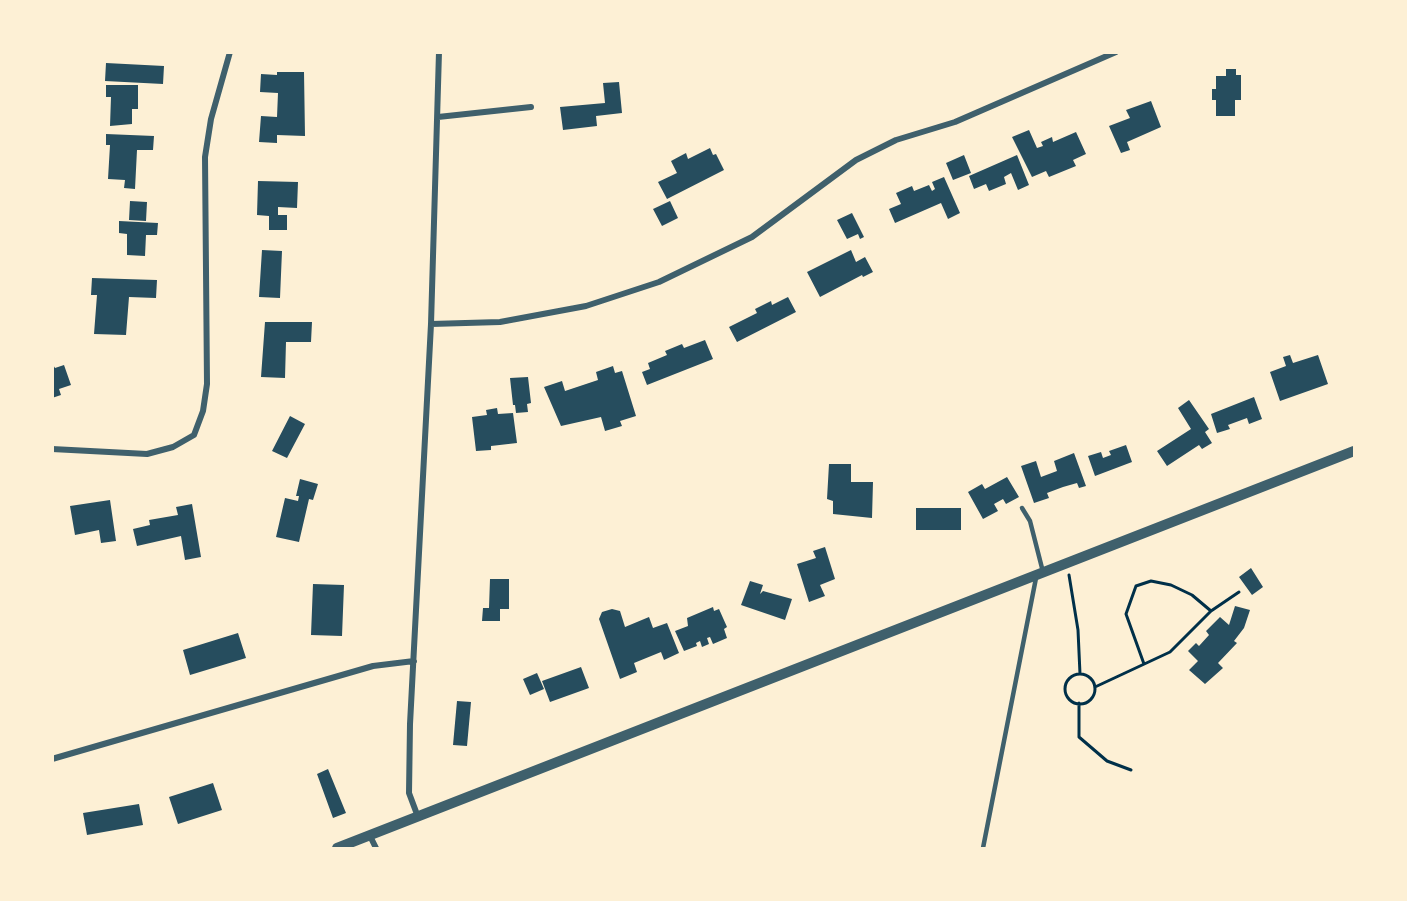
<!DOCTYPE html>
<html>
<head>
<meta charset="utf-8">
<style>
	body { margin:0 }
	#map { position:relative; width:1407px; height:901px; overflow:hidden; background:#fdf0d5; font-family:Commissioner,sans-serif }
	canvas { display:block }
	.frame { position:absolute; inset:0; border:54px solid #fdf0d5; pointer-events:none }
</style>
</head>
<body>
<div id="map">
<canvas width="1407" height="901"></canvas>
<div class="frame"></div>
</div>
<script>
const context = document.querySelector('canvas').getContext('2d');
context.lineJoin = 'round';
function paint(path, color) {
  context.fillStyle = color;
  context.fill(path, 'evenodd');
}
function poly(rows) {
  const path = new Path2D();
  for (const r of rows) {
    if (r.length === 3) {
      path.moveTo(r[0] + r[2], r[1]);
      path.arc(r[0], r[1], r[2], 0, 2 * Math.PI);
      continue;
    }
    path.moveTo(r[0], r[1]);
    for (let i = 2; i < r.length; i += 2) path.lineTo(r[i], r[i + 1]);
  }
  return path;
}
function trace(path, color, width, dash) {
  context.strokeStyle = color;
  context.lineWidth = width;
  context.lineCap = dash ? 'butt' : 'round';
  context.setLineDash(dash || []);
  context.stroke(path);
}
const building = poly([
	[106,63,164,66,163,84,105,81],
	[1226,69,1236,69,1236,75,1241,75,1241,100,1235,100,1235,116,1216,116,1216,100,1212,100,1212,89,1216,89,1216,76,1226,76],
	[277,72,304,72,305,136,277,135,277,143,259,142,261,116,277,117,278,93,260,92,261,74,277,75],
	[619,82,622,113,596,116,597,126,563,130,560,107,605,103,603,83],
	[106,85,138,85,138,109,132,109,132,124,110,126,111,97,106,97],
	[1151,101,1161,127,1127,142,1130,150,1121,153,1109,126,1130,118,1126,110],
	[1029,130,1037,148,1043,146,1041,142,1052,137,1053,142,1076,132,1086,154,1073,160,1076,166,1049,177,1046,171,1032,177,1012,137],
	[106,134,154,136,153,150,137,150,135,189,124,188,125,180,108,179,110,145,106,145],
	[710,148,713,155,716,154,724,170,667,199,658,182,677,173,671,161,686,153,688,159],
	[964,155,971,173,953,180,946,163],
	[1017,155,1029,185,1018,190,1011,173,1004,177,1006,184,989,191,986,184,974,189,969,176],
	[944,177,960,213,948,219,941,203,895,223,889,209,901,204,896,193,912,186,914,191,929,185,932,191,935,189,932,182],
	[258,181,298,182,297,208,278,207,278,215,287,215,287,230,269,230,269,216,257,215],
	[130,201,147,202,146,221,129,220],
	[670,201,678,218,662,226,653,209],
	[852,213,864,237,860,239,858,234,847,239,837,220],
	[119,221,158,223,157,235,146,235,145,256,127,255,127,234,119,233],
	[262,250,282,251,280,298,259,297],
	[851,250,856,262,865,257,873,272,863,277,862,275,820,297,807,272],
	[92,278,157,280,156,298,129,297,126,335,94,334,97,295,91,295],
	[788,297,796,312,737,342,729,327,757,313,755,309,771,301,772,305],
	[265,322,312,322,311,342,286,342,285,378,261,377],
	[705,340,713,359,647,385,642,372,650,369,648,363,667,355,665,351,682,344,684,348],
	[1290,355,1293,363,1318,355,1328,384,1280,401,1270,372,1286,366,1283,357],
	[52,363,55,368,64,365,71,385,59,389,61,395,52,398],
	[613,366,615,373,622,371,636,416,620,421,622,426,605,431,601,417,561,426,544,387,562,381,565,391,598,380,596,372],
	[528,377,531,403,527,404,528,412,516,413,515,405,513,405,510,378],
	[1254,397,1262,419,1249,424,1247,418,1228,425,1230,429,1217,433,1211,414],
	[1189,400,1209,429,1205,432,1212,443,1202,449,1199,445,1167,466,1157,451,1191,429,1178,408],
	[497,408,498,414,513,413,517,443,491,446,491,450,476,451,472,417,487,415,486,410],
	[290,416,305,424,287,458,272,451],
	[1126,445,1132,462,1095,476,1088,456,1101,452,1103,458,1111,455,1109,451],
	[1074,453,1086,486,1079,488,1077,483,1063,487,1047,493,1049,498,1034,503,1021,466,1036,461,1041,477,1057,471,1054,461],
	[829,464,851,464,851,482,873,482,872,518,833,514,833,501,827,499],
	[1007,477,1019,497,1006,504,1003,499,994,504,998,511,983,519,968,492,982,484,985,489],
	[300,479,318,484,313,500,309,499,299,542,276,537,285,498,298,501,299,496,296,496],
	[110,500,116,541,101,543,99,530,75,535,70,506],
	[192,504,201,557,185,560,181,536,137,546,133,529,150,525,149,520,178,515,176,507],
	[916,508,961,508,961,530,916,530],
	[825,547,835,579,820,585,825,596,809,602,797,564,816,558,813,551],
	[1251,568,1263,587,1252,595,1239,577],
	[490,579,509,579,509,609,500,609,500,621,482,621,483,608,489,608],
	[750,581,763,585,760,594,763,591,792,599,785,620,741,605],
	[313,584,344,585,342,636,311,635],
	[1235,606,1250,610,1244,628,1234,641,1237,643,1218,663,1223,668,1205,684,1189,670,1198,661,1188,651,1196,643,1199,646,1209,635,1206,631,1220,617,1229,625],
	[713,607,714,611,719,609,727,627,724,629,727,638,713,644,710,637,707,638,709,644,702,647,700,641,696,643,697,646,684,651,675,631,688,626,687,618],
	[612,609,620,611,625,627,649,617,653,628,667,623,679,653,664,660,661,652,634,663,637,672,620,679,599,619,602,612],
	[238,633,246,658,190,675,183,650],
	[581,667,589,688,550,702,542,681],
	[537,673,544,689,530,695,523,679],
	[457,701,471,702,467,746,453,745],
	[328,769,346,813,333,818,317,774],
	[213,783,222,810,178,824,169,797],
	[139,804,143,825,87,835,83,813]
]);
const path = poly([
	[1069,575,1078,630,1080,674],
	[1144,664,1126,614,1136,586,1151,581,1171,585,1192,595,1211,611],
	[1080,689,15],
	[1095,687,1170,652,1211,611,1239,592],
	[1079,703,1079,737,1107,761,1131,770]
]);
const service = poly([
	[1022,508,1030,521,1043,572],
	[983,848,1036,578]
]);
const minor = poly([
	[438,117,531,107],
	[431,324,500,322,586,306,659,282,752,237,856,160,896,140,955,122,1116,52],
	[52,449,147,454,173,447,194,435,203,411,207,384,205,157,211,119,230,52],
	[52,759,373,666,414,661],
	[418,817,409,793,410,724,431,324,439,52],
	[370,836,376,848]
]);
const tertiary = poly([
	[337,848,1354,451]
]);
paint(building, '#264d5e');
trace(path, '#003049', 3);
trace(service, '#3f606c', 4.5);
trace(minor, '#3f606c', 6);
trace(tertiary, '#3f606c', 10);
</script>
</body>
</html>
